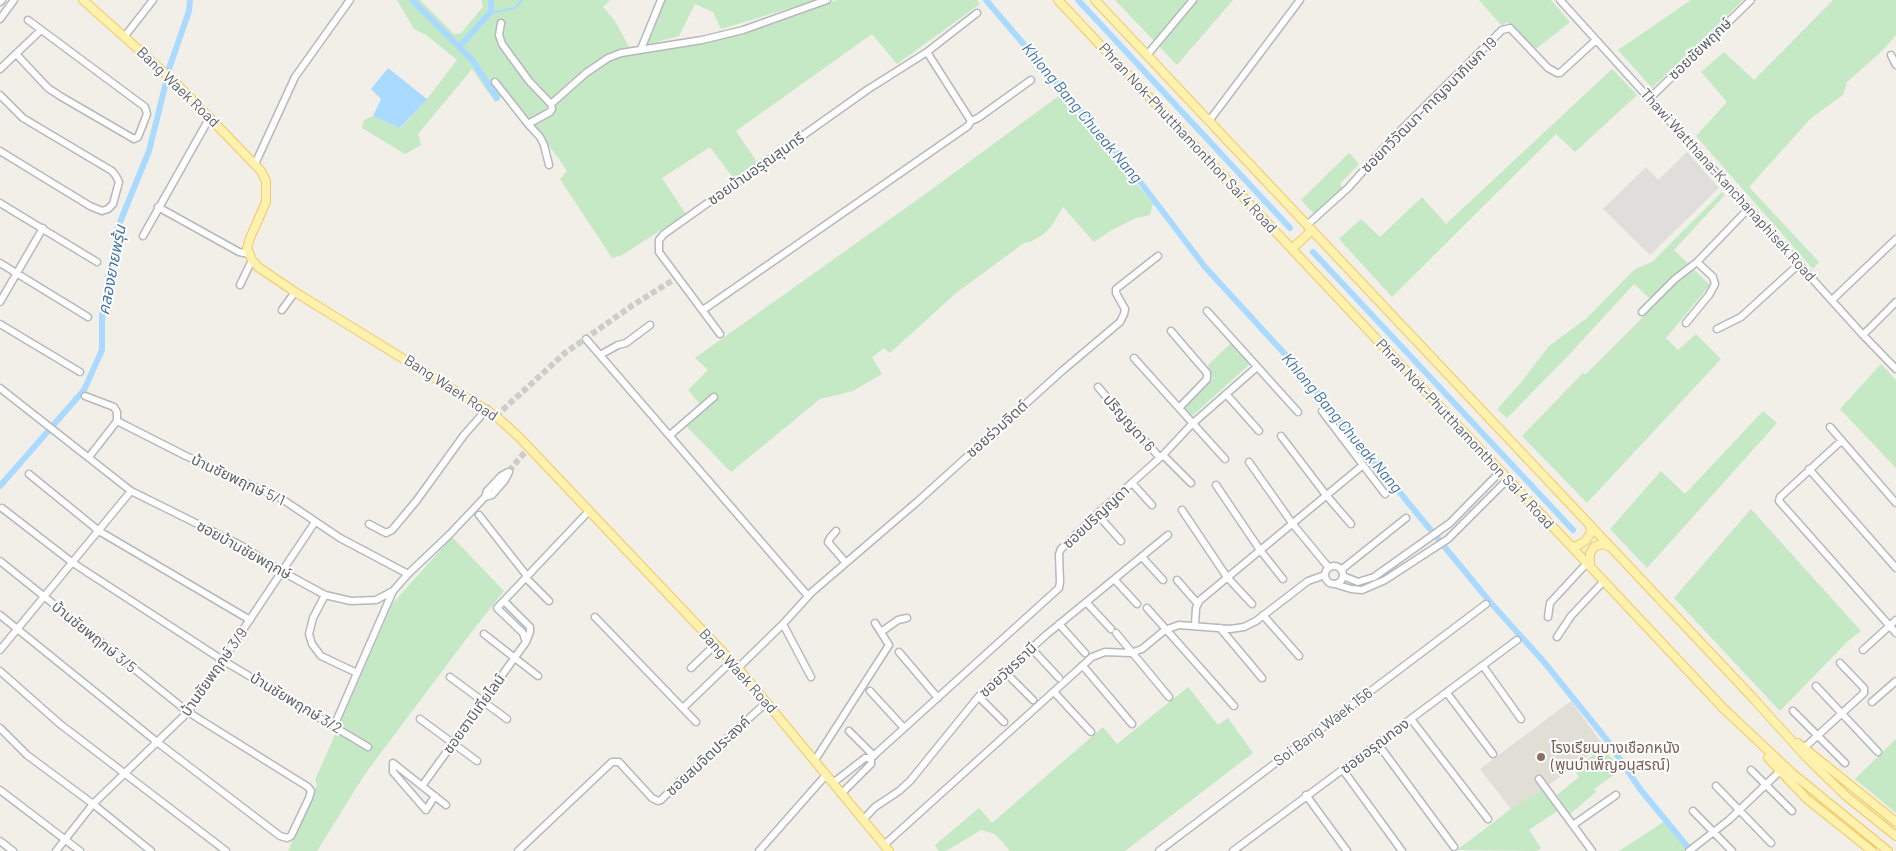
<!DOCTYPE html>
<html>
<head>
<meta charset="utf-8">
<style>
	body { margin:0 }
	canvas { display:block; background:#f1efe8 }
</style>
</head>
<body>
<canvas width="1896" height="851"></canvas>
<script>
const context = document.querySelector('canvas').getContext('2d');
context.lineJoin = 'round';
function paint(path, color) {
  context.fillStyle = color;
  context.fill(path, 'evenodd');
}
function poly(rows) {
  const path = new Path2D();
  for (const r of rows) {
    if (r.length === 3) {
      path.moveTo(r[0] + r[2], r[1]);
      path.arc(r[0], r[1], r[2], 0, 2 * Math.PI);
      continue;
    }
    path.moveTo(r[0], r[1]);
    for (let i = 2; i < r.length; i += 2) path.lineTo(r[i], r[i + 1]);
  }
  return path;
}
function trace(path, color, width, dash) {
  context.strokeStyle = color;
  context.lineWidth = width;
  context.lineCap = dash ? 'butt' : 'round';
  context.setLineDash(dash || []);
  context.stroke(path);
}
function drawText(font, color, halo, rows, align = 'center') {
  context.font = font + ' Barlow,"Noto Sans Thai",sans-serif';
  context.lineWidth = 4;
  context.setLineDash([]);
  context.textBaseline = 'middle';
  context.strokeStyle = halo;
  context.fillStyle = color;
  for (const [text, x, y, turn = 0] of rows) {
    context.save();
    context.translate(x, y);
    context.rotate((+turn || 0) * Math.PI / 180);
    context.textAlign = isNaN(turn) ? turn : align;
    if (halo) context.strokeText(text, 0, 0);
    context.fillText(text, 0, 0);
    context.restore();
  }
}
const industrial = poly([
	[1687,152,1719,188,1650,255,1603,209,1646,167,1658,180]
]);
const education = poly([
	[1571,701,1603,745,1542,790,1511,809,1480,769]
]);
const green = poly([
	[397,0,420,0,454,34,461,33,483,7,481,0,610,0,603,7,615,21,629,47,647,44,665,0,817,0,721,29,713,12,695,4,679,36,653,43,768,26,837,0,977,0,980,4,897,64,872,34,736,131,757,162,734,179,710,147,662,178,686,214,622,255,612,258,560,179,567,171,557,156,505,92,495,102,472,69,418,134,421,145,405,154,362,128,364,120,373,116,401,128,431,94,457,60,426,35,414,29],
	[1115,0,1233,0,1177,65],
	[1479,0,1551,0,1570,22,1536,49,1507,22,1502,26],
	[1691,0,1743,0,1652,88,1618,50],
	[1833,0,1896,0,1896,35,1884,49,1847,82,1843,95,1811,118,1749,187,1819,262,1813,269,1696,136,1727,102,1701,72,1724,52,1754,80],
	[1612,69,1637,95,1575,152,1556,134,1392,297,1339,239,1361,219,1380,237,1422,197,1446,224],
	[1060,95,1153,203,1150,215,1136,218,1110,231,1094,242,1063,207,1053,224,1044,234,1030,242,1024,243,956,293,890,353,884,348,872,357,882,374,853,391,820,399,731,472,686,426,699,403,688,390,708,370,695,358,928,192],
	[1349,153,1359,164,1340,184,1347,193,1319,219,1301,200],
	[1722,192,1725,195,1674,250,1710,285,1666,338,1678,350,1696,334,1721,359,1587,503,1522,436,1583,373,1586,374,1656,304,1634,284,1567,357,1507,418,1497,409,1519,385,1549,346,1587,318,1635,269,1652,262],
	[1231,343,1250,364,1193,415,1189,415,1183,405,1213,379,1208,365],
	[1881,364,1896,380,1896,468,1840,409],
	[1763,411,1777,423,1647,568,1610,529,1661,471,1685,494],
	[1751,509,1861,631,1848,641,1780,711,1674,598],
	[452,537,504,591,470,634,365,774,317,851,288,851,317,785,315,780,393,603],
	[1188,687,1218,725,1228,718,1253,753,1125,851,1010,851,995,834,981,830,946,851,939,851,935,845,979,808,992,823,1103,727,1117,744],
	[1896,739,1896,813,1855,779],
	[1602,748,1622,769,1594,789,1596,792,1570,814,1557,795,1579,777,1574,769],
	[1542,790,1557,811,1529,830,1541,848,1536,851,1457,850,1511,809],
	[1665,821,1692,851,1619,851]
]);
const water = poly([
	[388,68,427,99,400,128,373,116,381,99,371,89]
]);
const stream = poly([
	[491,13,515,8,522,0]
]);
const canal = poly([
	[412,0,473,61,497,98],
	[986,0,1128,166,1205,267,1294,364,1490,602,1544,662,1607,740,1640,789,1691,851],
	[1078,0,1290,228],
	[459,47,491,12,491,0],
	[1313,252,1573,530],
	[0,486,84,390,102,350,102,315,118,227,149,151,170,66,189,11,190,0]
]);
const minorTunnel = poly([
	[496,416,565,353,633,305,678,277],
	[509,471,525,452]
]);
const minor = poly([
	[1560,0,1863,335,1896,369],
	[0,2,2,0],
	[0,19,14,0],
	[125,36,153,0],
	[641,49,661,0],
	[16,54,48,88,60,96,134,139,138,137,147,114,145,107,28,20],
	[1147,55,1193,0],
	[1891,55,1896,65],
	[0,69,41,30],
	[495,82,528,124,550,112,552,109,551,104,529,81,502,44,499,35,501,23],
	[0,95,23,118,112,171,116,176,119,182,113,204,108,209,102,211,90,206,0,151],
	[1650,98,1751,0],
	[551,104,586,73,608,58,621,53,702,40,743,30,827,0],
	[971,121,978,118,1031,80],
	[1209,121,1300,0],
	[528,124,540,137,544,145,549,165],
	[255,164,295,77,350,0],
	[0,203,97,262],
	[158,207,239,252,249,254],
	[1307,225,1348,188,1391,140,1502,30,1510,28,1548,68,1557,73,1560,73,1596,40],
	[143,236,210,117],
	[0,263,88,317],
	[240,285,252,260],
	[1832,300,1896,239],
	[0,302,43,228],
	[282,310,295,292],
	[703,310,968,126,971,121,927,52],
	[1207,311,1298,412],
	[1642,312,1675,279,1697,262,1749,208],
	[1686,323,1709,295,1715,284,1713,277,1697,262],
	[0,324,80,372],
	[1717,329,1741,317,1799,264],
	[1171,331,1207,373,1207,379,1179,408],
	[720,334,659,252,659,240,664,234,867,90,927,52,977,13],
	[1863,335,1896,302],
	[586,339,808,596],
	[600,355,618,345,626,343,650,325],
	[1134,358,1225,459],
	[1098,387,1160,458],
	[0,388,131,491,242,546,281,571,325,595,351,601,376,600,393,591,408,574,449,535,485,497,487,491,501,476,508,472],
	[1226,394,1259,431],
	[85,396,114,407,117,412,117,421,89,457],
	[1322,411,1385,494],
	[117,421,186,456,282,499,340,538,408,574],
	[1830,427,1896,503],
	[670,435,714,397],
	[1281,436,1326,495,1351,524],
	[1841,441,1780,497,1779,501,1896,633],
	[1163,455,1191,483],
	[1249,462,1292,523,1329,568],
	[1809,469,1896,568],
	[29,474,99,531,250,620],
	[1132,483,1152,505],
	[1216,485,1260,550,1283,579],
	[485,497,492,495,505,480,509,472],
	[2,508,73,563,224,661,368,747],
	[1182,510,1227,577,1252,604],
	[1097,514,1121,541],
	[479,515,527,576],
	[369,524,386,533,392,530,417,500,464,435,487,409],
	[836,531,830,538,828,542,846,563],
	[1142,557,1163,580],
	[0,561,188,712,308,787,311,791,309,798,291,836,287,838,280,836,157,742,0,615],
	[1334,575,9],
	[1341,570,1406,518],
	[1343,576,1358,582,1374,577,1450,523,1501,471],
	[526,578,549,601],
	[1115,580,1137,604],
	[1177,580,1198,604],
	[1335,584,1351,589,1362,590,1385,580,1448,539,1508,479],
	[325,595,313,618,309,634,312,644,321,656,357,673],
	[1087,603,1111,629],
	[1147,608,1234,706],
	[1263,615,1299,656],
	[595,617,696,722],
	[1548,617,1550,603,1587,563],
	[783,624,811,677],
	[1059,624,1085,653],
	[1195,625,1196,608,1199,601,1363,465],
	[1220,628,1262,678],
	[881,632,898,620,907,618],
	[1116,633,1169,697],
	[484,634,538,676],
	[1557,637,1571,616,1604,581],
	[526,642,523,633,497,608,589,511],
	[1032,649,1059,678],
	[0,650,131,491],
	[1863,650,1896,620],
	[899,652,938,698],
	[1083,666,1132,724],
	[1483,666,1521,719],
	[691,668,716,644],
	[738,668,783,624,812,592,918,501,1062,371,1120,322,1124,314,1125,309,1116,293,1116,289,1158,256],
	[0,671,60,724,226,851],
	[1006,673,1033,700],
	[450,677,507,719],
	[1816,686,1878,752],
	[870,691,904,728],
	[1054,692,1091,732],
	[1447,693,1493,754],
	[979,697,1004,722],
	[1872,702,1896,681],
	[683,708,732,661],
	[1793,711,1845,763],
	[420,719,477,761],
	[1411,719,1488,819],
	[334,726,393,591],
	[0,728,27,755,93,804,151,851],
	[849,731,874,756],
	[1378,744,1454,847],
	[1804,748,1864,693,1864,688,1840,663],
	[815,760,889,645,875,623],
	[1343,770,1402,851],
	[1751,770,1792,811],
	[1539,779,1592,851],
	[833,783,865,758,871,758],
	[422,786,526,642,530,632,530,627,504,601],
	[1716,786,1771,843],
	[0,790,80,851],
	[841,794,871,764,871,758,1059,588,1060,582,1059,554,1061,549,1097,514,1163,455,1192,424,1257,367],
	[1306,795,1347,851],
	[435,796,426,810,393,772,393,763,422,786,446,805],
	[1693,811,1732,851],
	[863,820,875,807,899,791,910,781,979,696,1046,635,1168,535],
	[1573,825,1616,795],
	[0,841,13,851],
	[884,845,1092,657,1105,652,1131,653,1142,649,1165,630,1179,625,1230,629,1244,627,1256,621,1308,581,1325,575],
	[56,851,93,804,188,712,315,522],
	[518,851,612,762,619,762,652,798,658,801,661,800,682,779,767,702],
	[759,851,826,775],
	[1159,851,1486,604],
	[1233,851,1517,640],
	[1689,851,1729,820,1780,771]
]);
const major = poly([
	[83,0,177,84,261,171,266,181,266,202,250,238,247,248,252,260,258,267,295,292,496,416,520,438,738,668,889,851],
	[1058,0,1723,708,1792,773,1888,851],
	[1095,0,1753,698,1807,758,1846,796,1896,836],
	[1292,249,1312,230],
	[1571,546,1577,546,1585,541,1591,533,1590,526],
	[1590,566,1590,553,1595,546,1603,544,1610,547],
	[1798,743,1896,822],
	[1768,758,1807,799,1872,851]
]);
const markers = [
	[1541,757,5,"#8d6e63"]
];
const streetNames = [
	["ซอยชัยพฤกษ์",1700,49,-44],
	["Bang Waek Road",178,87,44],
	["ซอยทวีวัฒนา-กาญจนาภิเษก 19",1429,105,-45],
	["Phran Nok-Phutthamonthon Sai 4 Road",1188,138,47],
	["ซอยบ้านอรุณสุนทรี",756,169,-35],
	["Thawi Watthana-Kanchanaphisek Road",1728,185,48],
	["Bang Waek Road",451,388,33],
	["ปริญญดา 6",1129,423,49],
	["ซอยร่วมจิตต์",997,429,-42],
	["Phran Nok-Phutthamonthon Sai 4 Road",1465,434,47],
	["บ้านชัยพฤกษ์ 5/1",238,480,25],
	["ซอยปริญญดา",1096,517,-43],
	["ซอยบ้านชัยพฤกษ์",244,550,29],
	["บ้านชัยพฤกษ์ 3/5",94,637,39],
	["ซอยวัชรธานี",1008,670,-43],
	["Bang Waek Road",738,671,48],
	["บ้านชัยพฤกษ์ 3/9",214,672,-55],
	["บ้านชัยพฤกษ์ 3/2",296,703,31],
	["ซอยฮาบิเทียไลน์",474,714,-54],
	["Soi Bang Waek 156",1323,727,-37],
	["ซอยอรุณทอง",1375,746,-37],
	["ซอยสมจิตประสงค์",708,756,-43]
];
const educationNames = [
	["โรงเรียนบางเชือกหนัง",1551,748],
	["(พูนบำเพ็ญอนุสรณ์)",1551,765]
];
const waterNames = [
	["Khlong Bang Chueak Nang",1082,113,50],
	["คลองยายพรุ้น",112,270,-79],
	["Khlong Bang Chueak Nang",1342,423,50]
];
paint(industrial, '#e0deda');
paint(education, '#e1ded6');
paint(green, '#c5e8c5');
paint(water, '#aadaff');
trace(stream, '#aadaff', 2);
trace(canal, '#aadaff', 6);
trace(minorTunnel, '#ccccc8', 6, [6, 3]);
trace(minor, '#b5b8bc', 9);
trace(major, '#f2c960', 10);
trace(minor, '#fff', 6);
trace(major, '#fff2af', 8);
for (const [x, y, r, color] of markers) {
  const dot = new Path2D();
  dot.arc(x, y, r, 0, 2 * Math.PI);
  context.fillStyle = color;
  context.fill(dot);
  trace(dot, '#fff', 2);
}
drawText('15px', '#5f6368', '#fff', streetNames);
drawText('15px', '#785e54', '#fff', educationNames, 'left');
drawText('italic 16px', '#4174aa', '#fff', waterNames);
</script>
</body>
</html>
